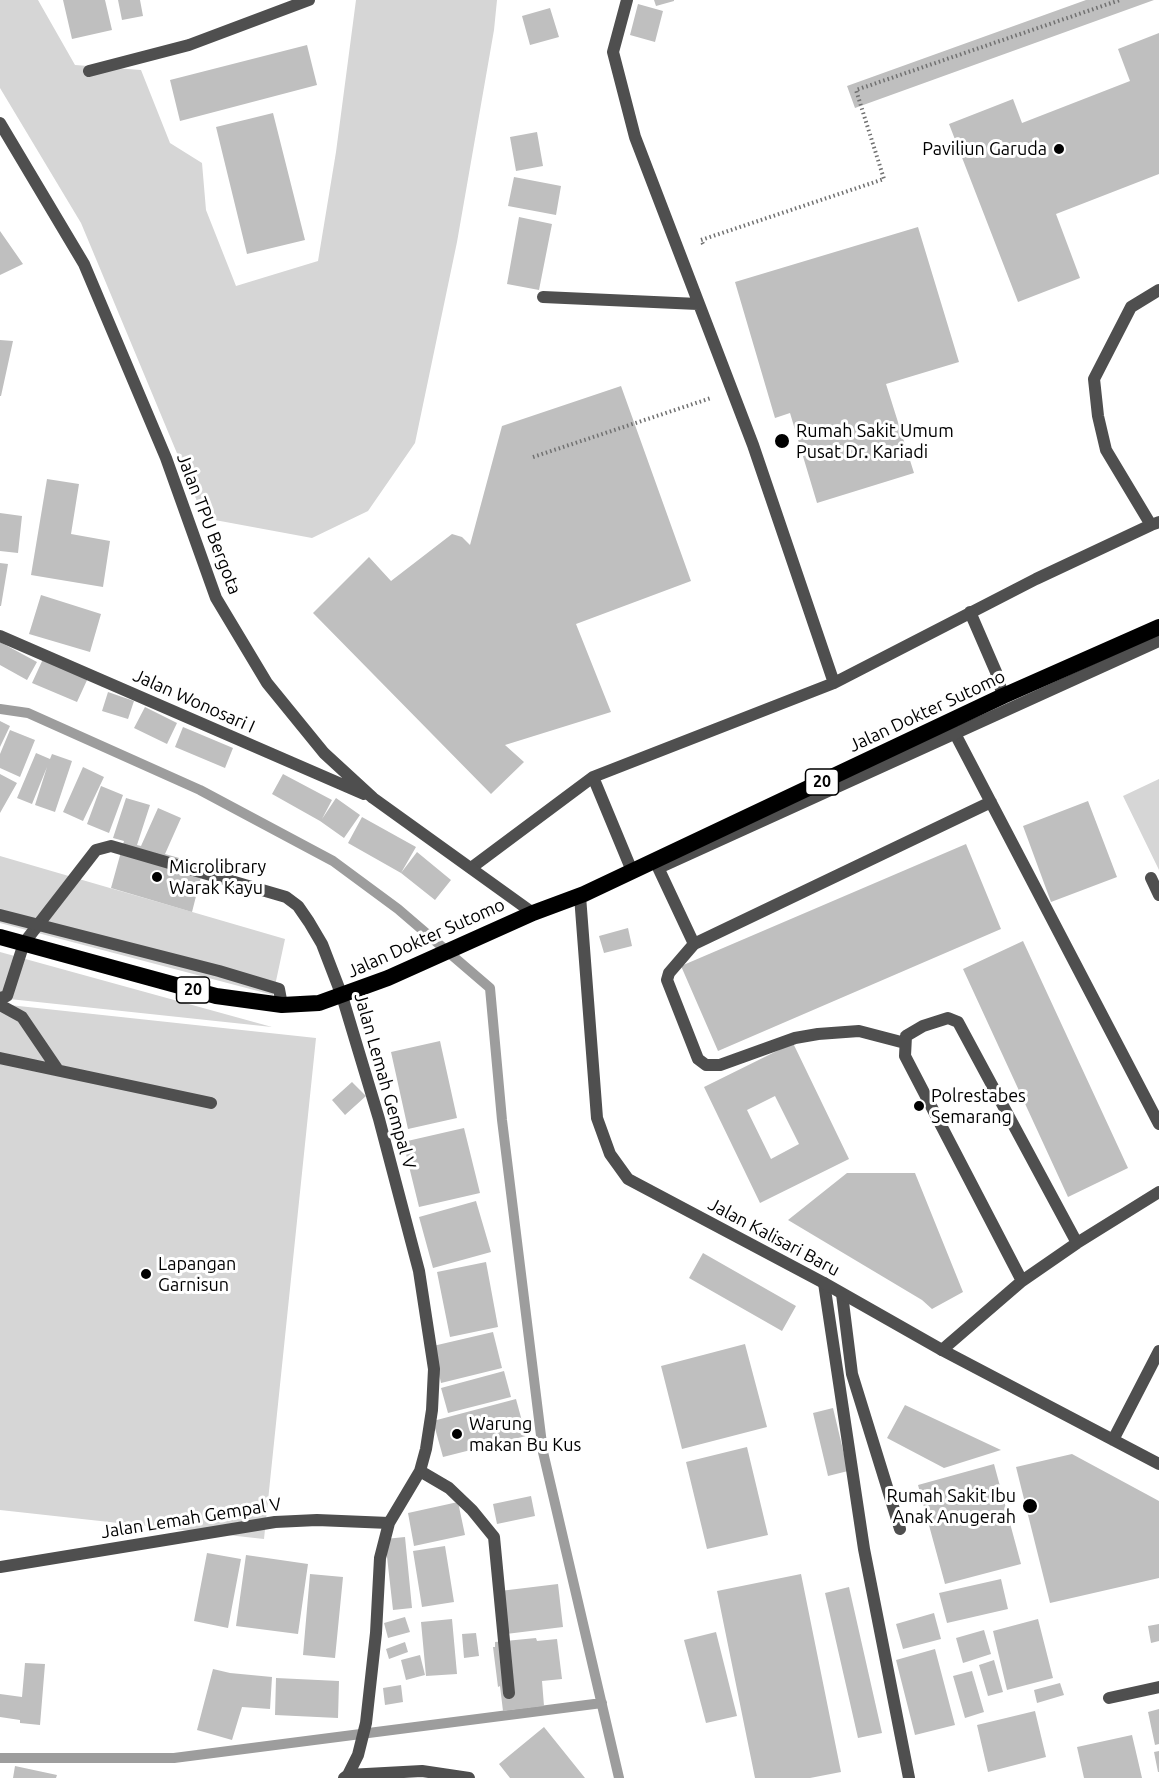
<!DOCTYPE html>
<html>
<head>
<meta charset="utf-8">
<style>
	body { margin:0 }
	canvas { display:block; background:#fff }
</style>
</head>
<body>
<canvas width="1159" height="1778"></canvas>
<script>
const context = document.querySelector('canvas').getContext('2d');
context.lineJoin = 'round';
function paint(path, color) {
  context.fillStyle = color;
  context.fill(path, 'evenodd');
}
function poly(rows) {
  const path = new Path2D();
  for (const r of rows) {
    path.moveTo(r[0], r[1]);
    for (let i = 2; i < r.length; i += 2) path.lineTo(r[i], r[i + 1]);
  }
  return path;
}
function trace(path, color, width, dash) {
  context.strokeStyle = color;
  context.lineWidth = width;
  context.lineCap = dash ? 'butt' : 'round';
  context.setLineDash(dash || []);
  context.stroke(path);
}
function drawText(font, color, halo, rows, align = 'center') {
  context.font = font + ' Ubuntu,sans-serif';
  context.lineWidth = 6;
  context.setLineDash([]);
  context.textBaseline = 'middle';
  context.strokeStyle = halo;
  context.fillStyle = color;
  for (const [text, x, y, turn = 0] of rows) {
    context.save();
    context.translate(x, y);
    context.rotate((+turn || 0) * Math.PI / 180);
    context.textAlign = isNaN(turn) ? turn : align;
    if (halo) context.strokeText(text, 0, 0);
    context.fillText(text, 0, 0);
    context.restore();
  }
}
const green = poly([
	[0,0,38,0,75,65,141,70,170,143,202,163,206,210,236,286,318,261,336,152,356,0,497,0,494,30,457,242,415,443,368,511,312,538,204,518,81,223,0,88],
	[1159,779,1159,870,1123,796],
	[0,856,285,939,273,995,0,923],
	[0,952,272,1027,0,998],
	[0,1004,316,1038,264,1539,0,1510]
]);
const stream = poly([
	[0,709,28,713,200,790,333,861,398,909,490,988,502,1120,543,1452,619,1778],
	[0,1758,174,1758,602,1703]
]);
const building = poly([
	[63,0,105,0,112,30,72,39],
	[118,0,140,0,143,16,122,20],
	[654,0,674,0,674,1,656,6],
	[1086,0,1154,0,855,108,847,86],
	[638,4,663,11,655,42,630,35],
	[550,8,559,37,530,45,522,16],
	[1159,33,1159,174,1056,214,1080,278,1018,302,949,124,1013,99,1022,123,1130,81,1118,49],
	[307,45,317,85,180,121,170,80],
	[273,113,305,240,247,254,216,127],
	[537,132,543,166,516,171,510,137],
	[514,177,561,186,556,215,508,206],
	[519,217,552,224,539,290,507,284],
	[918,227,959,362,886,384,914,473,817,503,790,413,775,418,735,282],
	[0,231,23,264,0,275],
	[0,340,13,341,1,396,0,396],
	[621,386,691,581,576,624,611,712,505,745,524,762,491,794,313,613,369,557,391,581,452,534,462,537,470,545,502,426],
	[47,479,79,484,71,534,110,541,103,587,31,575],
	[0,513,22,516,18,553,0,551],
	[0,563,8,564,1,606,0,606],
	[41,595,101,614,90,652,29,634],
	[0,642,37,662,27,680,0,665],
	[43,659,88,678,77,702,32,683],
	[108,692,134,701,128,719,102,711],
	[145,707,177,723,167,744,134,728],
	[0,721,10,726,0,747],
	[183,727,233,748,225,768,175,747],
	[10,730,35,740,20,777,0,768,0,754],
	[36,753,50,759,52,754,72,761,55,812,35,805,47,767,32,804,17,798],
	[83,767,104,777,83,821,63,812],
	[0,774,17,783,0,813],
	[283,774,332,800,322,819,336,798,360,815,344,838,320,821,272,794],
	[101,786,123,795,109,833,87,824],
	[126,798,150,805,137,845,141,846,158,808,181,818,165,854,204,865,192,912,111,888,124,841,113,838],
	[1088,801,1117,877,1051,902,1023,826],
	[362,817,416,847,401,873,417,852,451,880,435,900,401,873,348,843],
	[966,844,1001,929,718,1051,681,966],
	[628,928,632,946,604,953,599,936],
	[1023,941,1128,1168,1068,1197,963,969],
	[440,1041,457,1118,408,1129,391,1052],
	[793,1043,849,1159,760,1203,704,1087],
	[775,1096,799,1144,771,1159,747,1110],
	[352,1082,366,1096,345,1115,332,1100],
	[464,1128,480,1193,419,1207,403,1142],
	[847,1173,915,1173,963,1292,932,1309,922,1300,788,1220],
	[476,1201,491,1252,433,1268,419,1217],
	[703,1253,796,1306,782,1331,689,1278],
	[486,1262,498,1327,450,1337,437,1272],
	[493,1332,502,1368,441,1383,433,1346],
	[745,1344,767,1427,682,1449,661,1366],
	[504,1371,511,1397,448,1413,441,1388],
	[516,1399,526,1436,443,1457,433,1421],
	[905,1405,1001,1450,944,1468,887,1438],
	[833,1408,848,1471,828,1476,813,1413],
	[747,1447,768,1535,707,1549,686,1462],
	[1072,1454,1159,1501,1159,1578,1050,1603,1016,1467],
	[994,1464,1021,1564,945,1584,918,1485],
	[531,1496,535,1516,497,1524,493,1504],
	[458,1502,465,1535,414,1546,408,1513],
	[405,1537,412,1608,393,1610,385,1539],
	[445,1546,454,1602,422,1607,413,1551],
	[207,1553,241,1559,228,1628,194,1621],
	[246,1555,308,1564,298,1634,236,1626],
	[310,1574,343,1577,335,1658,303,1655],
	[801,1574,841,1772,810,1778,755,1778,717,1591],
	[1001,1579,1008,1609,947,1623,939,1593],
	[558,1584,563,1627,506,1634,500,1591],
	[849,1587,882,1733,858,1738,825,1593],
	[934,1613,941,1639,903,1649,896,1624],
	[405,1617,410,1632,388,1638,384,1623],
	[452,1619,457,1674,426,1676,421,1622],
	[1038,1619,1053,1678,1007,1690,993,1631],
	[1159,1624,1159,1641,1151,1643,1148,1626],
	[984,1630,991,1654,963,1663,956,1638],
	[716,1632,737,1716,706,1723,684,1640],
	[476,1633,479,1656,464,1658,462,1634],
	[536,1638,537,1641,557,1639,562,1679,542,1681,544,1706,503,1711,500,1686,498,1687,493,1647,495,1647,495,1642],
	[405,1642,408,1652,389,1659,386,1649],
	[935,1649,955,1725,915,1735,896,1660],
	[420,1655,425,1675,406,1680,401,1660],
	[994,1660,1003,1692,988,1696,979,1665],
	[25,1663,45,1664,40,1725,20,1723,20,1720,0,1717,0,1694,22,1697],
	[213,1669,230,1673,272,1677,270,1709,242,1707,232,1740,197,1730],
	[972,1671,984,1712,965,1718,953,1676],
	[276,1678,339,1681,338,1718,275,1715],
	[1060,1683,1064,1695,1037,1703,1034,1690],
	[401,1685,403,1702,385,1705,383,1688],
	[1159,1709,1159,1744,1155,1745,1148,1712],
	[1035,1711,1046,1757,988,1772,977,1725],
	[544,1727,585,1778,510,1778,499,1764],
	[1132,1735,1142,1778,1084,1778,1077,1747],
	[1159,1751,1159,1772,1158,1772,1154,1752],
	[15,1766,57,1775,56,1778,13,1778]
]);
const path = poly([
	[703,244,701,240,884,179,856,90,1120,0],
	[533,457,711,398]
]);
const service = poly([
	[627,0,613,52,635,137,753,445,834,683],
	[1159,290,1131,307,1094,379,1098,416,1106,450,1151,525,1159,522],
	[543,297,698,304],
	[970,612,996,672,1003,696],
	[951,726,1159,1124],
	[593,777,632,871],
	[655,861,694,944,991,802],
	[471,868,593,777,834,683,1036,579,1151,525],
	[1151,878,1159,895],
	[694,944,669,973,667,980,698,1059,706,1065,720,1065,795,1038,818,1034,859,1031,905,1043],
	[0,998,7,996,24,943,96,850,111,846,286,897,298,906,309,922,322,944,342,996],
	[0,1005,22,1017,58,1070],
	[0,1058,211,1103],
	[1022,1281,905,1056,906,1036,923,1026,948,1018,958,1022,1077,1243],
	[824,1283,864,1549,909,1778],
	[842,1294,852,1374,900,1529],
	[942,1350,1022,1281,1077,1243,1159,1192]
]);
const pedestrian = poly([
	[665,865,1159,641],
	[0,915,219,971,279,989,282,1005]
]);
const minor = poly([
	[89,71,189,45,309,0],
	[0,123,84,264,166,458,216,598,267,683,324,753,373,798,533,913],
	[0,636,364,794],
	[580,896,597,1118,610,1154,628,1179,824,1283,942,1350,1159,1464],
	[342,996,379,1119,419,1271,434,1369,432,1410,426,1449,420,1471,389,1523,380,1558,376,1633,366,1723,358,1755,348,1775,344,1778],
	[1113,1440,1159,1351],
	[420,1471,449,1488,472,1510,494,1537,509,1693],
	[0,1567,275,1522,317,1520,389,1523],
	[1109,1698,1159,1687],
	[348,1775,422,1771,469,1778]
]);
const trunk = poly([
	[0,937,216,996,282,1005,319,1003,388,978,533,913,584,894,1003,696,1159,627]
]);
const markers = [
	[1059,149,6,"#000"],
	[782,441,8,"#000"],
	[157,877,6,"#000"],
	[919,1106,6,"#000"],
	[146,1274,6,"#000"],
	[457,1434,6,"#000"],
	[1030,1506,8,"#000"]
];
const shields = [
	[822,782,33],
	[193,990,33]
];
const shieldNames = [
	["20",822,782],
	["20",193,990]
];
const poiNames = [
	["Paviliun Garuda",1047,149,"right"],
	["Rumah Sakit Umum",796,431],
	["Pusat Dr. Kariadi",796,452],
	["Microlibrary",169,867],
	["Warak Kayu",169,888],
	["Polrestabes",931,1096],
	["Semarang",931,1117],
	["Lapangan",158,1264],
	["Garnisun",158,1285],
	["Warung",469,1424],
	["makan Bu Kus",469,1445],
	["Rumah Sakit Ibu",1016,1496,"right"],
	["Anak Anugerah",1016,1517,"right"]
];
const streetNames = [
	["Jalan TPU Bergota",209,524,69],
	["Jalan Wonosari I",194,701,24],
	["Jalan Dokter Sutomo",927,711,-25],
	["Jalan Dokter Sutomo",426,938,-24],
	["Jalan Lemah Gempal V",385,1081,74],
	["Jalan Kalisari Baru",774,1237,28],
	["Jalan Lemah Gempal V",191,1518,-9]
];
paint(green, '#d6d6d6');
trace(stream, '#9d9d9d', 10);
paint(building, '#bfbfbf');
trace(path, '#717171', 4, [1.5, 3]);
trace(service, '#4f4f4f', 12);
trace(pedestrian, '#4f4f4f', 12);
trace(minor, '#4f4f4f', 12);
trace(trunk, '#000', 16);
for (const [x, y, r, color] of markers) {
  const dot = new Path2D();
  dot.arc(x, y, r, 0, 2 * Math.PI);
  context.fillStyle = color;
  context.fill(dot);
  trace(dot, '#fff', 2);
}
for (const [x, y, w] of shields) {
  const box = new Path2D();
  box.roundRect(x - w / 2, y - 13, w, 26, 4.5);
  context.fillStyle = '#fff';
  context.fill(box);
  trace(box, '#000', 1.5);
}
drawText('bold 16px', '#000', null, shieldNames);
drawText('18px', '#000', '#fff', poiNames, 'left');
drawText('18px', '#000', '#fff', streetNames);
</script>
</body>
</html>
